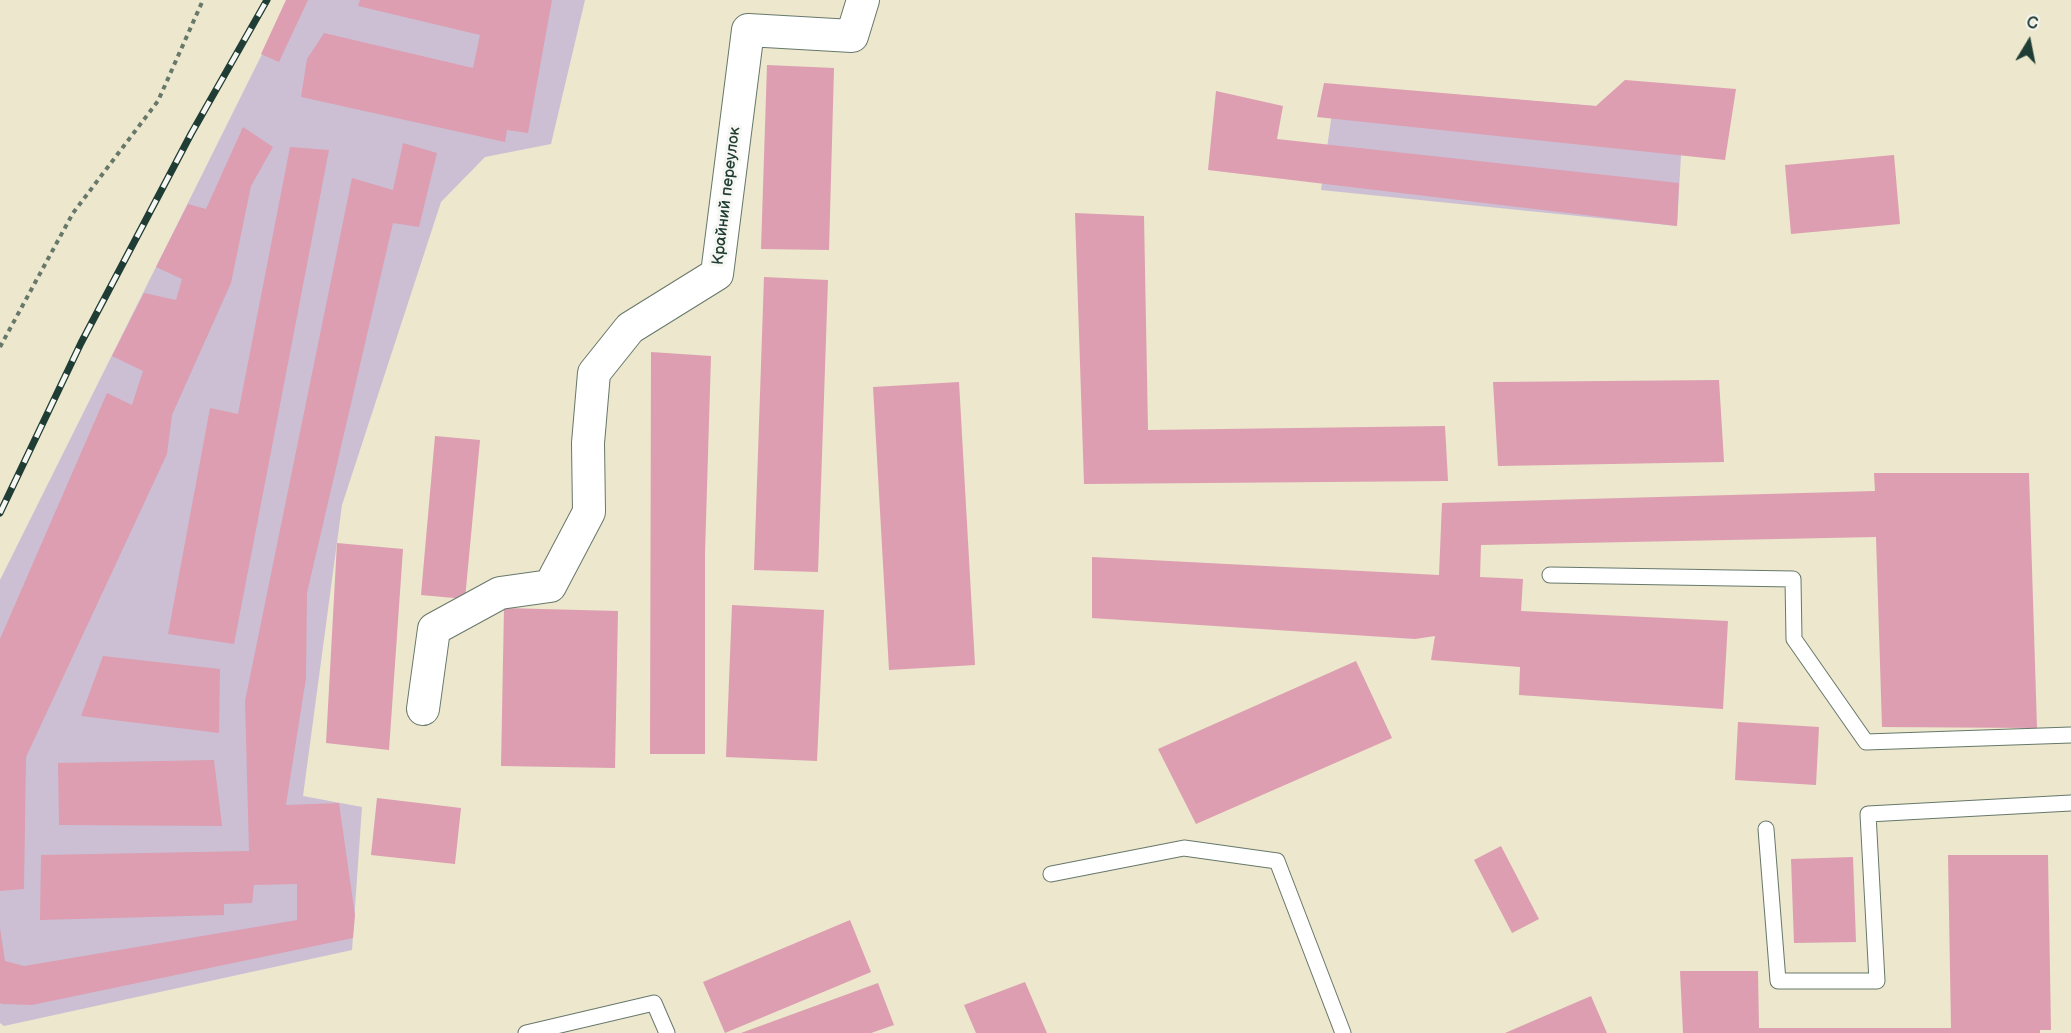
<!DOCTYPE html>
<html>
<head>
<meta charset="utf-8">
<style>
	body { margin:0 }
	#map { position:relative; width:2071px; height:1033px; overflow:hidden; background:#ece7cd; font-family:"Balsamiq Sans",sans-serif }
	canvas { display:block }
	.north { position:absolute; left:1999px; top:12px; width:60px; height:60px; -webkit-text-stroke:4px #f6f6f2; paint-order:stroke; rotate:10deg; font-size:16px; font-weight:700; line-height:24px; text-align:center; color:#1f3d34 }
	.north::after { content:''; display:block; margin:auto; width:21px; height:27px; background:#1f3d34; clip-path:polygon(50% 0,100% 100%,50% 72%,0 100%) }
</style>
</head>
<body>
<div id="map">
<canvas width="2071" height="1033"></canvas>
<div class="north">С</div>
</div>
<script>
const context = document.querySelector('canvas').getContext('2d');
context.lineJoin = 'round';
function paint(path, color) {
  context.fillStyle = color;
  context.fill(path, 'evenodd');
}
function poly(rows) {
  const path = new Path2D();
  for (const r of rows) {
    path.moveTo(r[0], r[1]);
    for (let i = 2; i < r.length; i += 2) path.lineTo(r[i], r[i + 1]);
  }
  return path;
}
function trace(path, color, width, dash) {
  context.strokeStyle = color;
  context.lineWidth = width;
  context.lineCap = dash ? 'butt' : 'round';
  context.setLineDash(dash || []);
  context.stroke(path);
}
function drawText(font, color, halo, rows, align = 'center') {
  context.font = font + ' "Balsamiq Sans",sans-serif';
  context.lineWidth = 6;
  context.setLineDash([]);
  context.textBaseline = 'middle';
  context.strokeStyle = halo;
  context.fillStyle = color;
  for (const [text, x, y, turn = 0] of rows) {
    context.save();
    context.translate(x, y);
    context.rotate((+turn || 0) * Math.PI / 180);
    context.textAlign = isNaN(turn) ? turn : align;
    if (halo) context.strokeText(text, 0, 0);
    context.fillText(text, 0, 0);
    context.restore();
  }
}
const industrial = poly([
	[289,0,585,0,551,144,485,157,441,202,342,505,303,796,362,807,352,950,4,1026,0,1023,0,580],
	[1336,85,1596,106,1683,120,1677,226,1321,190]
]);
const building = poly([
	[286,0,308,0,279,62,261,54],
	[360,0,552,0,528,133,507,130,505,142,301,97,307,59,324,33,473,68,480,35,358,6],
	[767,65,834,68,829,250,761,249],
	[1625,80,1736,89,1725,160,1317,117,1324,83,1596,106],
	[1216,91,1283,106,1277,139,1679,183,1677,226,1208,170],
	[243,127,273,147,251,186,231,283,172,415,167,454,26,757,24,889,0,891,0,639,107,393,132,405,143,371,112,356,144,293,176,300,182,279,156,267,188,204,206,209],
	[403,143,437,153,419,227,393,223,307,593,306,678,286,805,339,803,355,915,353,938,32,1005,2,1004,0,1003,0,928,5,961,24,966,297,920,297,884,254,885,252,903,224,904,224,915,40,920,41,855,249,851,245,701,352,178,393,190],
	[290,147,329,150,234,644,168,634,210,408,238,414],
	[1894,155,1900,224,1791,234,1785,165],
	[1075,213,1144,216,1148,430,1445,426,1448,481,1084,484],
	[764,277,828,280,818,572,754,570],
	[651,352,711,356,705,553,705,754,650,754],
	[1719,380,1724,462,1498,466,1493,382],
	[959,382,975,665,889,670,873,387],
	[435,436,480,440,465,599,421,595],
	[1874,473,2029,473,2037,728,1882,727,1876,537,1481,545,1480,577,1523,579,1521,611,1728,621,1723,709,1519,695,1520,667,1431,660,1435,636,1415,639,1092,618,1092,557,1439,575,1442,503,1875,491],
	[337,543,403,549,389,750,326,743],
	[732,605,824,610,817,761,726,757],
	[504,608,618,611,615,768,501,766],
	[103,656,220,669,219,733,81,716],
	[1356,661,1392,738,1196,824,1158,749],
	[1738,722,1819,727,1816,785,1735,780],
	[214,760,222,826,59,825,58,763],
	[377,798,461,808,455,864,371,855],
	[1501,846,1539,919,1512,933,1474,860],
	[1948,855,2048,855,2051,1030,2040,1030,2040,1033,1683,1033,1680,971,1758,971,1759,1028,1951,1028],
	[1853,857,1856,942,1794,943,1791,859],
	[850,920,871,972,725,1033,703,982],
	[1025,982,1047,1033,976,1033,964,1005],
	[878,983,894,1025,871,1033,741,1033],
	[1591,996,1607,1033,1505,1033]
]);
const path = poly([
	[0,347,73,213,158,101,203,0]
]);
const service = poly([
	[1550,575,1793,579,1794,639,1866,742,2071,735],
	[1766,829,1778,981,1877,981,1868,814,2071,803],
	[1051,874,1184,848,1277,861,1343,1033],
	[526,1033,654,1003,667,1033]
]);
const minor = poly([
	[423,709,434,629,500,593,550,586,589,512,588,443,594,373,630,328,717,274,748,30,852,36,863,0]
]);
const rail = poly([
	[0,513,81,343,191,134,267,0]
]);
const streetNames = [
	["Крайний переулок",727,196,-83]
];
paint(industrial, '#ccbfd4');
paint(building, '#dc9eb0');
trace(service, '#67786a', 17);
trace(minor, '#67786a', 34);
trace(path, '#67786a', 4, [4.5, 4.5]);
trace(service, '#fff', 15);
trace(minor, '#fff', 32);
trace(rail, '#1f3d34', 7);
trace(rail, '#f6f6f2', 4.5, [14]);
drawText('16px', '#1f3d34', '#f6f6f2', streetNames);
</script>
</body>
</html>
